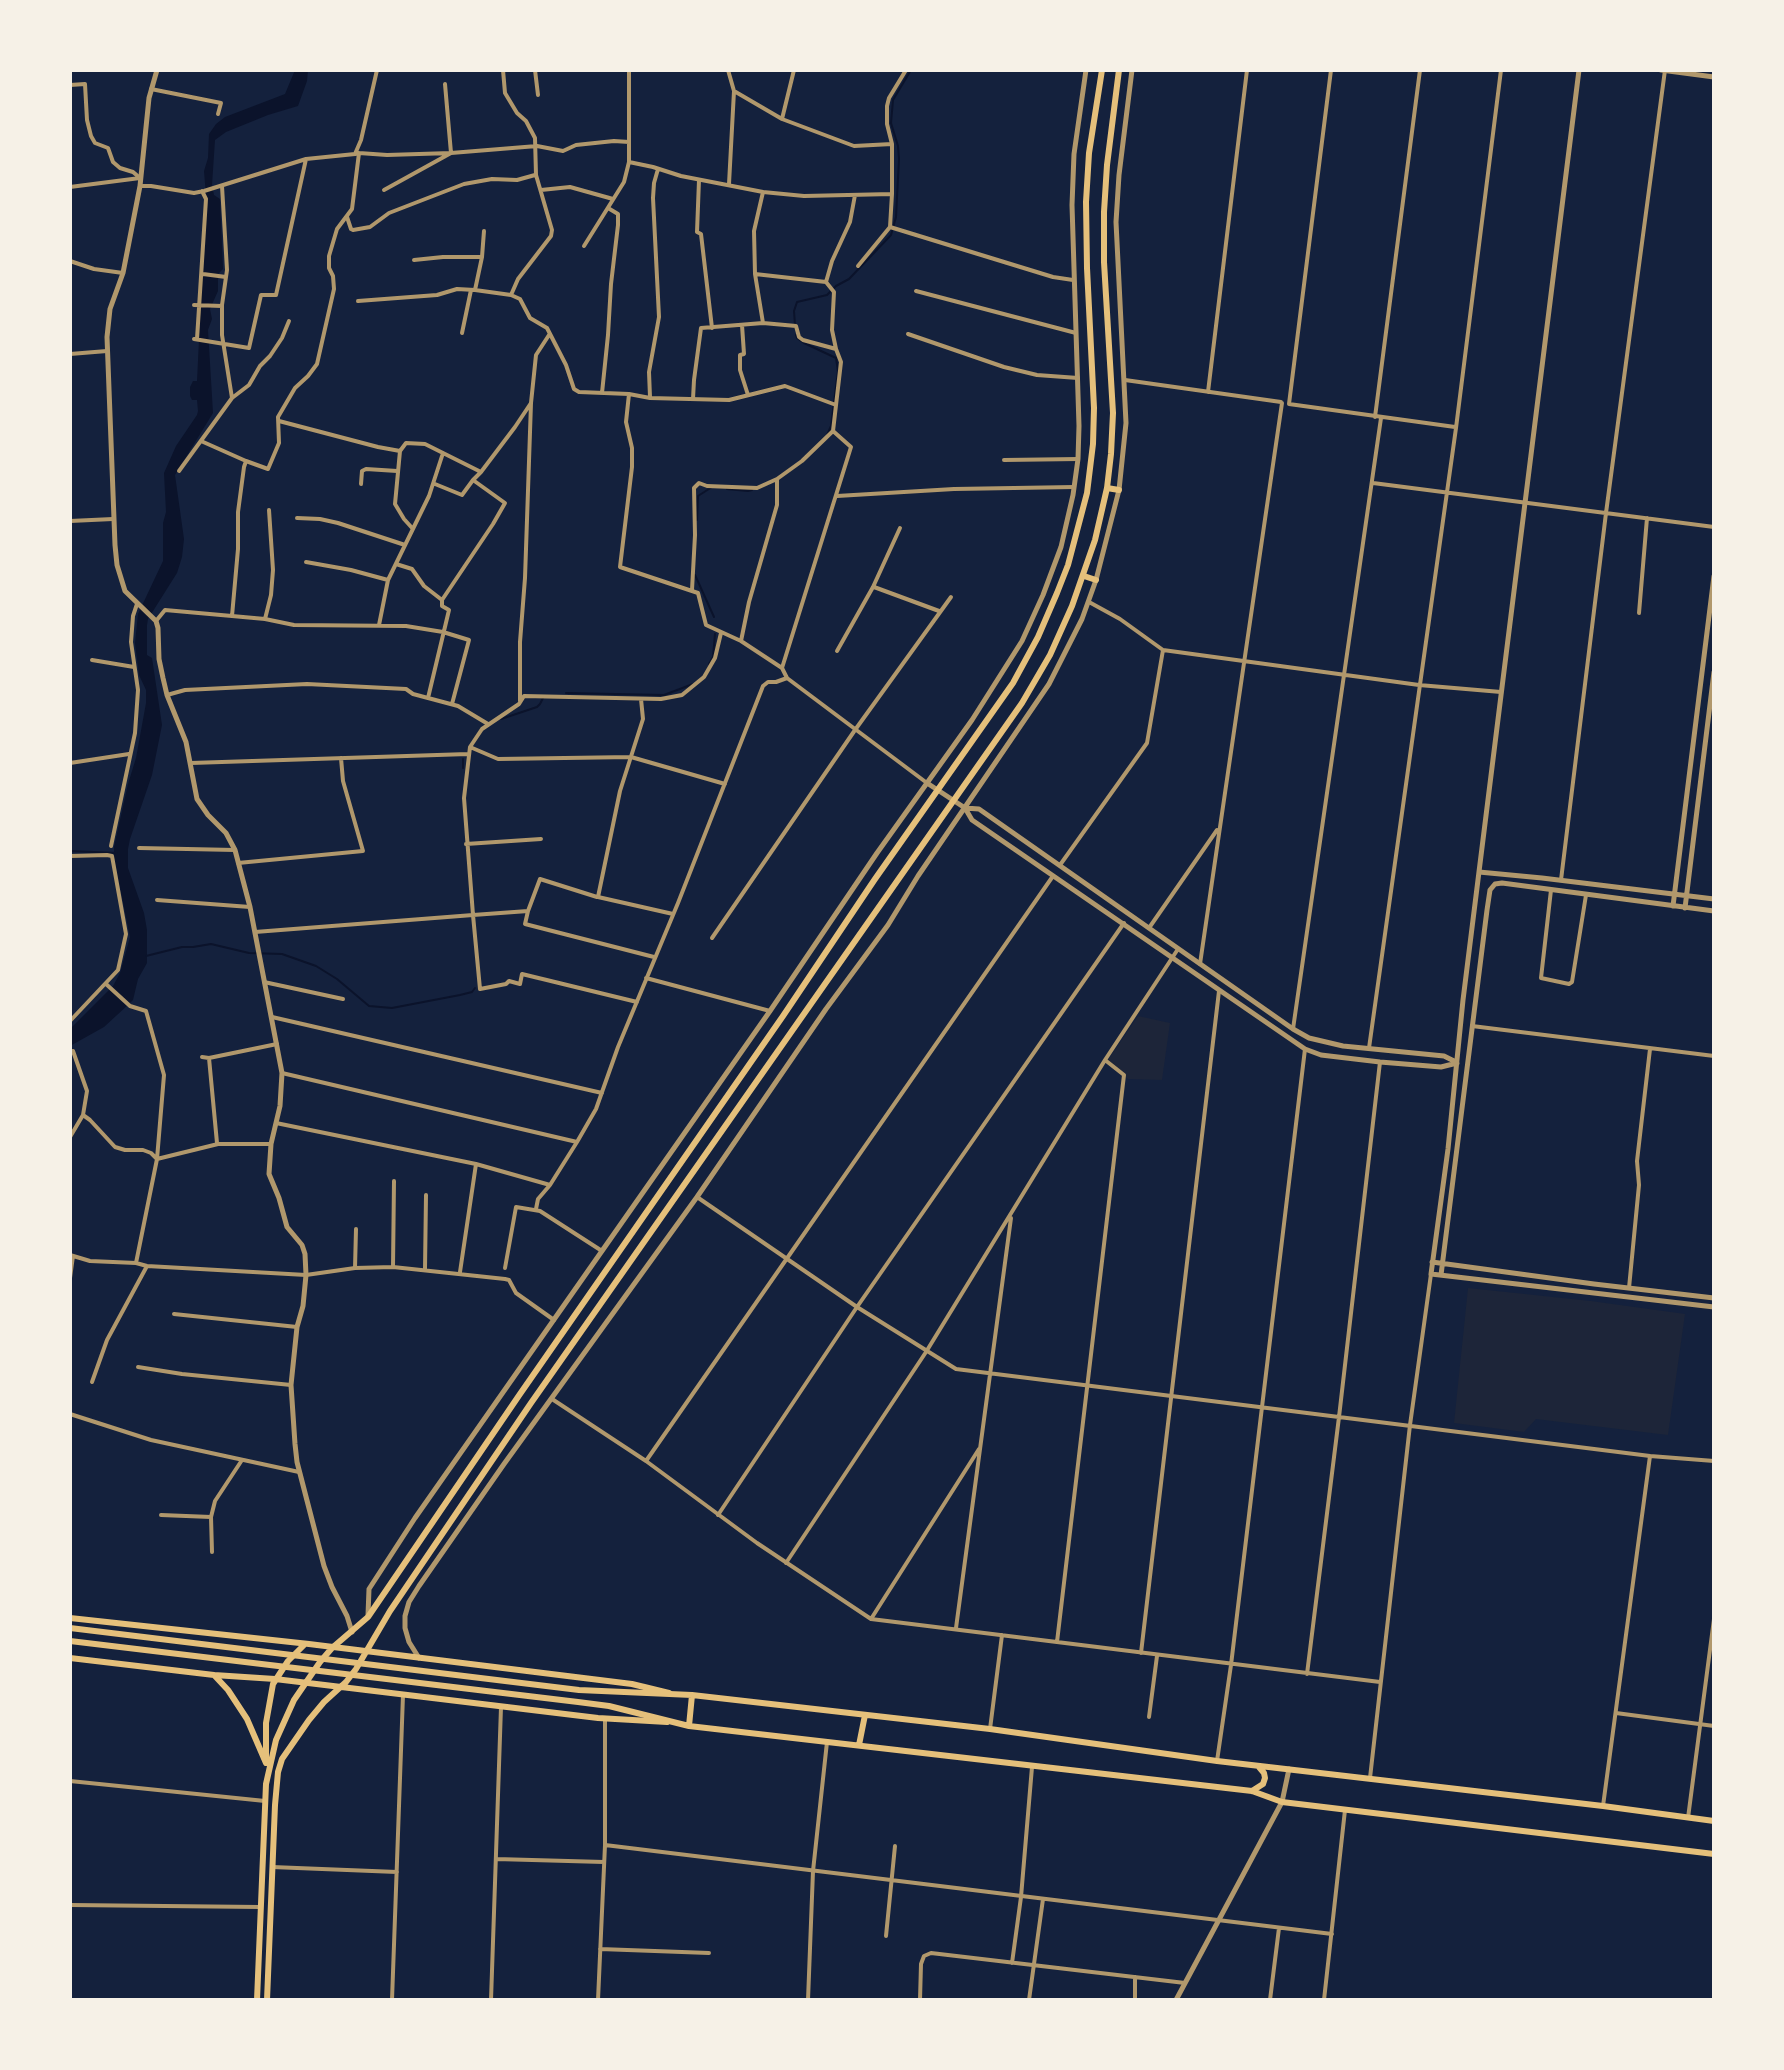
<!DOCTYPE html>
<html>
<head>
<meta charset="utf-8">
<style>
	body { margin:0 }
	#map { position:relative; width:1784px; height:2070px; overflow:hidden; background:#14213d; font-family:Raleway,sans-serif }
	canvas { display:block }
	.frame { position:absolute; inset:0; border:72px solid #f6f1e7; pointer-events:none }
</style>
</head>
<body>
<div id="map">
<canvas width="1784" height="2070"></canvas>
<div class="frame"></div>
</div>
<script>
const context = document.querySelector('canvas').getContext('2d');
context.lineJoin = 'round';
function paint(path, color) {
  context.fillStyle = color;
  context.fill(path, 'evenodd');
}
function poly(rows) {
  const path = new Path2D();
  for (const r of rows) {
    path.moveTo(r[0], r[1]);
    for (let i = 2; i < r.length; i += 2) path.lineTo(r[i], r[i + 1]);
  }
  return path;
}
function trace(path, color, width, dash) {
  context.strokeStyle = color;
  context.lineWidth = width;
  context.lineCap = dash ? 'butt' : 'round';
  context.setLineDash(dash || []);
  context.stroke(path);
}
const green = poly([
	[1138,1016,1170,1023,1162,1080,1128,1079,1108,1060],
	[1468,1288,1591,1301,1685,1314,1668,1435,1536,1419,1524,1432,1454,1423]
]);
const water = poly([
	[295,70,308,70,307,81,298,106,268,115,226,132,215,140,212,185,214,195,220,199,223,269,218,274,218,291,210,309,212,319,208,330,213,413,175,475,184,539,182,557,177,573,148,619,147,625,147,655,152,658,162,725,152,775,130,839,128,849,128,868,144,913,147,930,147,963,138,979,133,1000,129,1004,104,1027,70,1046,70,1029,113,986,120,973,130,937,114,858,114,847,128,784,136,758,146,703,146,690,139,675,135,643,138,614,163,561,163,523,166,512,164,473,176,446,197,415,198,411,197,400,192,400,190,396,190,387,193,381,197,381,206,196,204,171,208,158,209,134,216,124,225,117,285,94]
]);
const stream = poly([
	[795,325,794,311,797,302,827,295,836,286,849,279,891,235,896,217,899,159,898,146,891,123,893,100,911,70],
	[796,335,797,338,804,343,836,358,838,371,831,426,827,435],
	[727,489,748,491,752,490],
	[697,520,698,496,712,487],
	[695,575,714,617],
	[709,664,713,657,715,634],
	[566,693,664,695,693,684],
	[501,719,537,707,540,704,543,698],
	[463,759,463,768],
	[70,851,117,853],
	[146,956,182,947,193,947,211,944,249,953,282,954,316,966,337,979,369,1006,392,1008,460,995,472,992,475,988]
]);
const minor = poly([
	[377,70,361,140,355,154,359,153,352,209,337,229,329,256,329,268,333,276,334,289,317,364,308,376,295,388,278,417,279,443,268,469,246,461,244,467,238,512,238,549,232,616,265,619,294,625,406,626,443,632,469,640,452,704],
	[503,70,505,93,517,113,526,121,535,138,536,175,552,230,551,236,518,279,511,295],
	[535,70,538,95],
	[728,70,734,91,782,119,854,146,892,144],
	[70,85,85,84,87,120,91,136,95,143,108,148,113,162,120,168,133,172,140,178],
	[151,89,221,103,218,114],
	[782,119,794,70],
	[359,153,387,155,451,153,537,146,563,151,576,145,614,141,629,142],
	[629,162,653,167,681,176,763,192,804,196,892,194],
	[699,180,697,232,701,234,712,328],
	[729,184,734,91],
	[140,186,151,186,194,193,204,191,306,159,355,154],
	[70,187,140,178],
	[384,190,451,153,445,84],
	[541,190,570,187,613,199],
	[347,217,351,229,353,230,370,227,389,213,464,184,492,179,517,180,535,175],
	[890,227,1053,277,1073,280],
	[584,246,624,182,629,162,629,70],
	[414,260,443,257,482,257],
	[70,261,94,269,123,273],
	[858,266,890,227,892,194,892,144,887,124,887,106,889,98,906,70],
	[203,274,226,277],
	[755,274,826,282,834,292,832,330,836,349,841,362,833,431,851,447,782,668],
	[826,282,832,261,850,222,855,195],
	[475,290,482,257,484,231],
	[916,291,1076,333],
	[358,301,437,295,457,289,475,290,511,295,520,299,530,318,547,328,566,365,574,389,579,392,629,394,650,398,729,400,785,386,836,405],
	[194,305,222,306],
	[763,323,755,274,754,231,763,192],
	[742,325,744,354,740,355,740,370,748,395],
	[462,333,471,290],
	[908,334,1004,367,1037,375,1078,378],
	[194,339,249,348,261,295,276,295,306,159],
	[197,339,206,199,202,191],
	[70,354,107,351],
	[1125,380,1281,402],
	[1208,392,1247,70],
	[602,393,608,335,611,284,618,225,618,214,608,208],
	[629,394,626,422,632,448,632,467,620,567,698,593,706,625,741,641,782,668,787,678,927,783],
	[650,397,649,372,659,317,653,198,654,183,658,169],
	[232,398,249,385,260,366,270,356,282,338,289,321],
	[693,399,694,380,701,328,763,323,796,326,799,337,803,340,836,349],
	[1289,404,1331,70],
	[1289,404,1455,427],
	[1375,417,1420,70],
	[279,421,378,447,400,451],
	[201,441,246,461],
	[1004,460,1078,459],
	[179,471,232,398,222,335,222,305,227,270,222,186],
	[1373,483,1714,527],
	[361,484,362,471,366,469,397,471],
	[435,484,462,495,473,480],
	[837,496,954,489,1074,487],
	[297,518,320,519,338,523,405,545],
	[70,521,113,519],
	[413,529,404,519,395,504,400,451,406,443,425,444,481,472,515,427,531,403],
	[306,562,351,570,388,580],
	[396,564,412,569,424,586,442,600],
	[874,587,939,611],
	[692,590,695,535,694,488,699,483,707,486,757,488,777,479],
	[1089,602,1120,619,1163,650,1419,685,1501,692],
	[1639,613,1647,518],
	[265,619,271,595,273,570,269,510],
	[156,621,165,610,232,616],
	[379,625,388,580,429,496,443,453],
	[741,641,749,602,777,505,777,479,802,461,833,431],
	[837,651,873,587,900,528],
	[92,660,134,667],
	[167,695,185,690,307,684,406,689,413,694,458,706,488,724],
	[428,698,449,610,442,606,442,600,493,524,505,503,473,480,481,472],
	[641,699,643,719,620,791,598,897,673,914],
	[520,701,520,642,525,578,531,403,536,355,549,335],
	[470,747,498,759,631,757,725,784],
	[70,763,129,754],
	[191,763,468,754],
	[466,844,541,839],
	[111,846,135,733,138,690,131,642,133,616,137,604],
	[139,848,235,850],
	[70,856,107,855,112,856,126,934,118,970,70,1021],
	[238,863,363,851,343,781,341,758],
	[1060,865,1147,743,1163,650],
	[1561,880,1606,513,1665,70],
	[1551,890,1541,978,1569,984,1572,982,1586,895],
	[157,900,250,907],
	[528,911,540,879,597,897],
	[1149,928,1217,830],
	[255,932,473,915,464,798,470,747,482,729,519,704,524,696,661,699,682,695,704,677,715,658,721,633],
	[712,938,855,730,951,597],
	[1200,964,1282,403],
	[646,978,770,1011],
	[264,982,343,999],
	[106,984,130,1006,146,1011,164,1075,157,1159],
	[637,1002,522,974,520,984,509,981,506,984,480,989,473,915,528,911,525,924,654,957],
	[272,1017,602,1093],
	[1472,1026,1714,1056],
	[1293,1029,1381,418],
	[1369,1048,1456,428,1501,70],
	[202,1057,209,1058,277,1044],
	[209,1058,217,1143],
	[282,1073,577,1142,596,1109,618,1047,678,903,763,686,768,682,776,682,787,678],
	[83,1115,90,1120,115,1147,125,1150,143,1150,151,1153,156,1158],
	[276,1123,476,1164,550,1185,577,1142],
	[70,1137,83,1115,87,1091,73,1051],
	[697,1197,857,1307,956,1369,1650,1456,1714,1461],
	[536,1209,538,1199,550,1185],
	[70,1255,90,1261,136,1263,147,1266,306,1275,355,1268,393,1267,505,1279,509,1280,516,1293,554,1320],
	[136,1263,157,1159,218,1144,271,1144],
	[393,1267,394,1181],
	[355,1268,356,1229],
	[505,1268,516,1207,540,1211,602,1251],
	[425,1269,426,1195],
	[460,1272,476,1164],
	[70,1278,73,1256],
	[1629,1288,1639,1185,1637,1161,1650,1049],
	[174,1314,297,1327],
	[138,1367,182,1374,291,1385],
	[92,1382,107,1340,147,1266],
	[552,1399,646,1461,757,1543,871,1619,1380,1682],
	[70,1414,151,1440,299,1472],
	[646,1461,1053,876],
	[161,1515,211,1517],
	[718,1515,857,1307,1124,923],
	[212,1552,211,1517,215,1501,242,1460],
	[786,1563,926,1352,1105,1060,1178,949],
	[871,1619,979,1449],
	[956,1628,1011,1218],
	[1057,1642,1124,1075,1105,1060],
	[1141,1653,1219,991],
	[1307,1674,1339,1417,1380,1062],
	[1616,1713,1714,1726],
	[1149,1717,1157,1656],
	[990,1729,1002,1635],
	[1217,1761,1231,1665,1305,1049],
	[1370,1778,1410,1425,1431,1274],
	[70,1781,265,1801],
	[1603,1806,1650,1456],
	[1688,1818,1714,1619],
	[605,1845,1332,1934],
	[496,1859,604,1862],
	[272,1867,397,1872],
	[70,1905,260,1907],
	[886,1936,895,1846],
	[600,1949,709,1953],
	[1012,1963,1021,1897,1032,1767],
	[392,2000,403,1695],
	[491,2000,501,1707],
	[598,2000,605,1845,605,1719],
	[808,2000,813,1871,827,1742],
	[920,2000,921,1964,924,1956,931,1953,1185,1983],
	[1029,2000,1043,1899],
	[1135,2000,1135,1977],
	[1270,2000,1279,1928],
	[1324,2000,1345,1810]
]);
const tertiary = poly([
	[157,70,149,98,140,186,123,273,110,309,107,337,115,545,117,565,125,591,156,621,158,628,159,659,163,678,167,695,186,742,197,799,208,815,226,833,235,850,250,907,282,1073,280,1106,271,1144,269,1174,279,1198,287,1227,302,1245,305,1254,306,1275,303,1306,297,1327,291,1385,295,1444,297,1462,324,1566,332,1587,347,1616,352,1632],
	[1579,70,1463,1000,1448,1149,1431,1274,1714,1307],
	[1661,70,1714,77],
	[927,783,965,808,972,820,1305,1049,1321,1055,1380,1062,1441,1067,1457,1063],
	[965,808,979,809,1293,1029,1309,1038,1343,1046,1444,1056,1456,1062],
	[1479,872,1542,878,1714,899],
	[1673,906,1714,576],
	[1685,908,1714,672],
	[1432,1262,1594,1284,1714,1298],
	[1441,1275,1487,910,1490,890,1495,884,1502,883,1714,911],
	[368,1615,369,1589,415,1518,770,1011,877,853,972,720,1022,641,1043,595,1061,547,1073,495,1078,459,1079,426,1072,205,1074,154,1086,70],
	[419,1658,409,1642,405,1628,405,1616,409,1602,419,1586,504,1464,697,1197,826,1009,888,925,918,876,1049,684,1082,619,1096,580,1119,490,1126,423,1116,222,1119,175,1132,70],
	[1176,2000,1282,1802,1289,1769]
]);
const primary = poly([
	[70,1628,579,1690,692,1695,990,1729,1217,1761,1603,1806,1714,1821],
	[70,1641,578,1702,609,1706,689,1726,1252,1791,1282,1802,1714,1854],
	[689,1726,692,1695],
	[859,1745,865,1715],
	[1252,1791,1263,1784,1265,1778,1264,1773,1259,1767]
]);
const trunk = poly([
	[1107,488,1119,490],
	[1084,576,1096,580],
	[70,1618,309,1644,632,1684,669,1693],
	[70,1658,214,1675,228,1690,247,1719,266,1763],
	[214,1675,275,1679,598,1718,667,1722],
	[266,1760,266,1723,273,1684,288,1661,305,1644],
	[257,2000,266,1784,276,1740,294,1700,320,1662,332,1648,368,1617,520,1394,783,1016,875,879,1013,683,1038,637,1057,593,1068,565,1087,493,1093,444,1094,408,1087,268,1086,202,1089,153,1102,70],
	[267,2000,275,1805,278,1772,282,1759,309,1720,324,1702,346,1682,356,1669,390,1611,531,1403,1022,703,1050,655,1072,606,1095,540,1107,488,1111,454,1113,413,1104,262,1104,212,1107,165,1119,70]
]);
paint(green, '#1d2539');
paint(water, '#0b132b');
trace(stream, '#0b132b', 2);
trace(minor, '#b1986c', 4);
trace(tertiary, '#b1986c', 5);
trace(primary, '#e5c07b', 6);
trace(trunk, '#e5c07b', 6);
</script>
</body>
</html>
